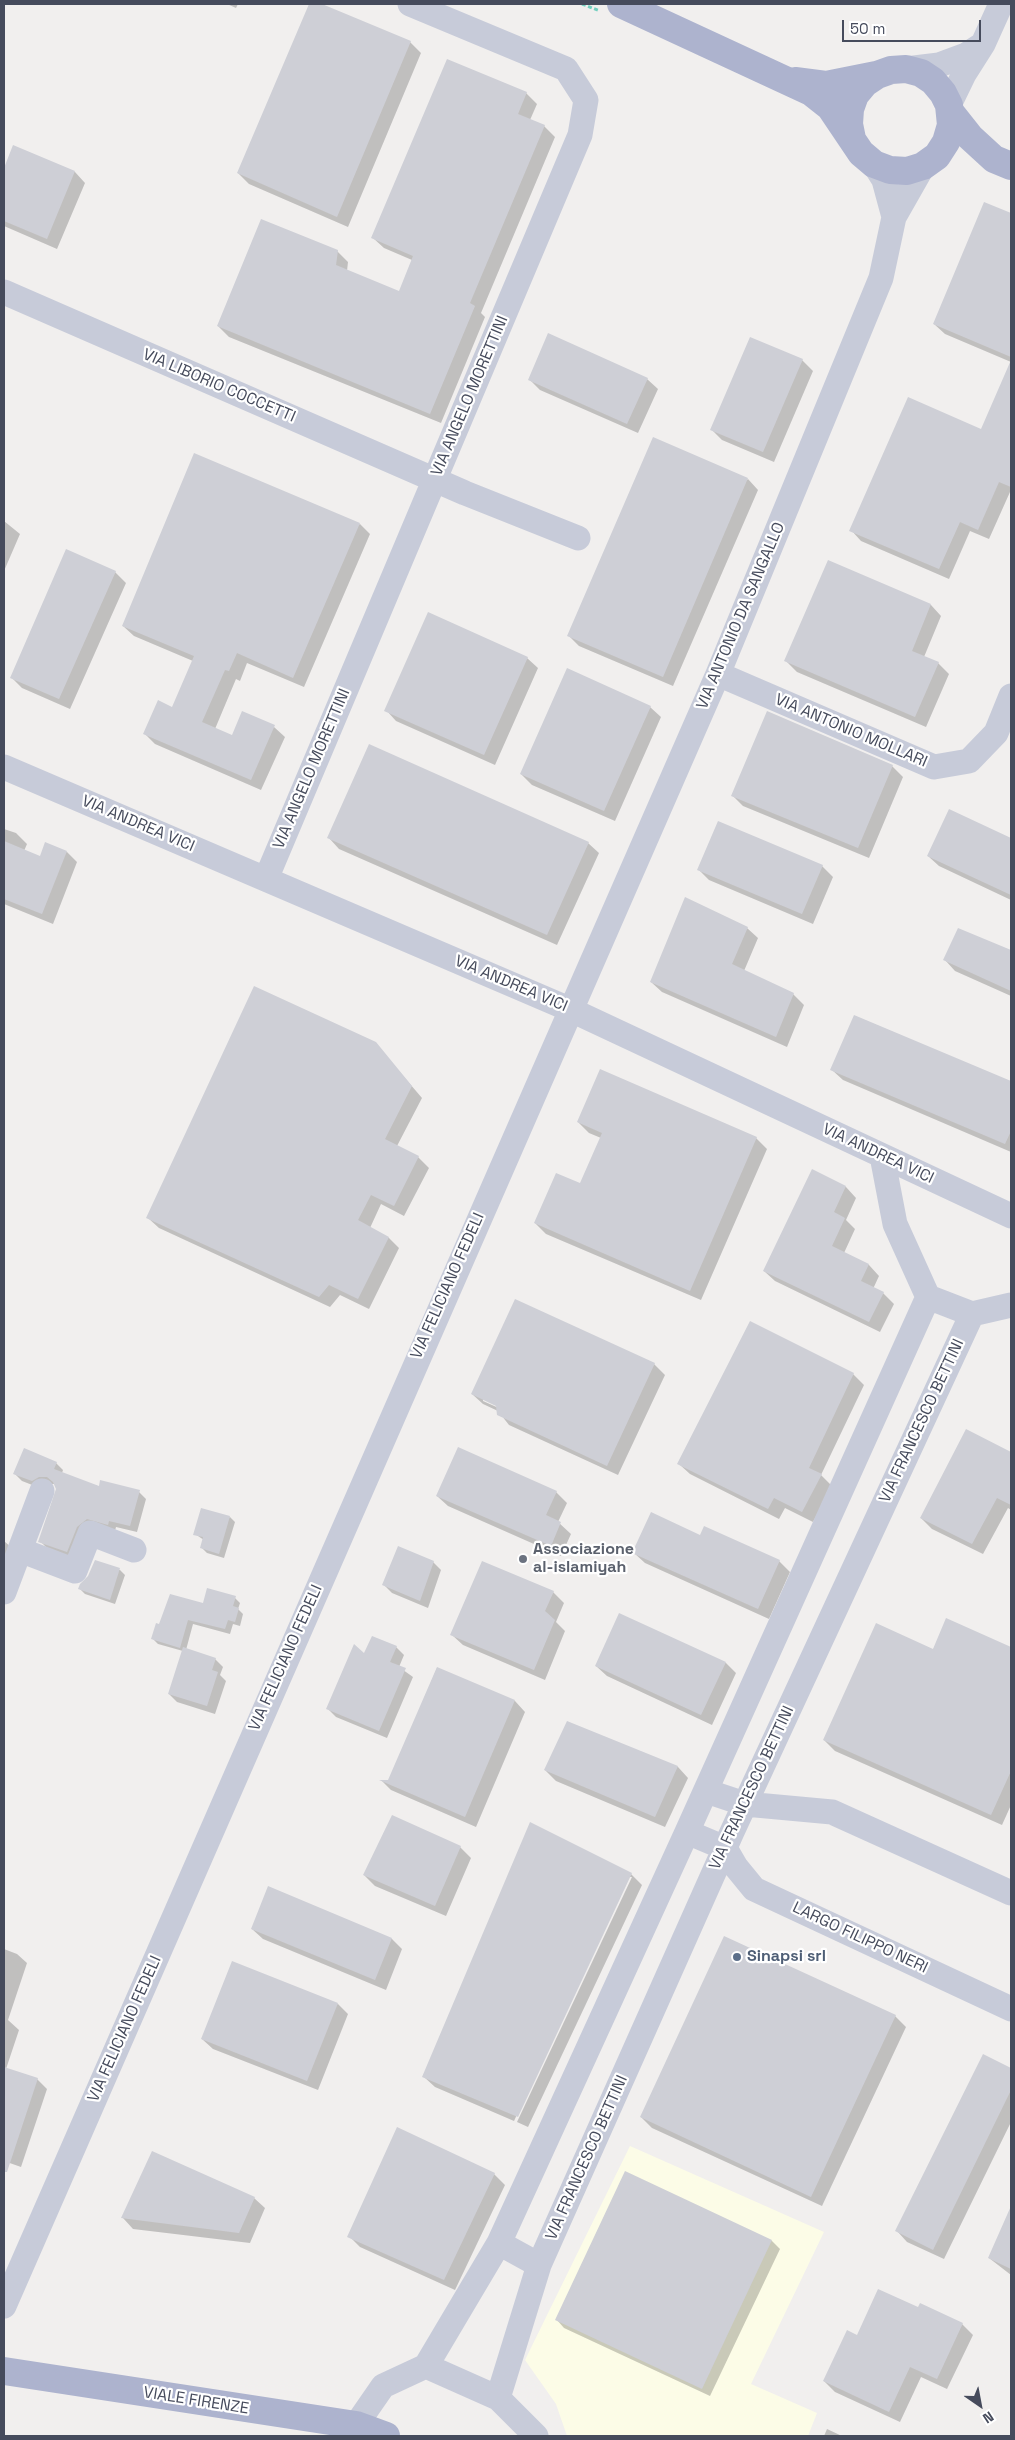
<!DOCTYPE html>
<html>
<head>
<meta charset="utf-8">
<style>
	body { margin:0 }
	#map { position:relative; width:1015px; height:2440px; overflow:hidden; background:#f1efee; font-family:"Space Grotesk",sans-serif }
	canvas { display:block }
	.frame { position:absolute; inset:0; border:5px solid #464b5c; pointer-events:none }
	.north { position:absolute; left:955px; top:2380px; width:50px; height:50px; -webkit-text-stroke:4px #fff; paint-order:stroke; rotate:147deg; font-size:14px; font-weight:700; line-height:20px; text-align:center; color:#464b5c }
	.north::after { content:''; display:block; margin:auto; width:18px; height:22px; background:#464b5c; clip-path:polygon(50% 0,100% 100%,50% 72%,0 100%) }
	.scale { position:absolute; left:842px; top:20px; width:139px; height:22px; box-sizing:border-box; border:2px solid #464b5c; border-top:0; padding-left:6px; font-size:15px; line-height:18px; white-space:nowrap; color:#464b5c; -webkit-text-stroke:4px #fff; paint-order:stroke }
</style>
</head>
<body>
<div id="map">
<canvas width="1015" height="2440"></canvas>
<div class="frame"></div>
<div class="north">N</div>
<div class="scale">50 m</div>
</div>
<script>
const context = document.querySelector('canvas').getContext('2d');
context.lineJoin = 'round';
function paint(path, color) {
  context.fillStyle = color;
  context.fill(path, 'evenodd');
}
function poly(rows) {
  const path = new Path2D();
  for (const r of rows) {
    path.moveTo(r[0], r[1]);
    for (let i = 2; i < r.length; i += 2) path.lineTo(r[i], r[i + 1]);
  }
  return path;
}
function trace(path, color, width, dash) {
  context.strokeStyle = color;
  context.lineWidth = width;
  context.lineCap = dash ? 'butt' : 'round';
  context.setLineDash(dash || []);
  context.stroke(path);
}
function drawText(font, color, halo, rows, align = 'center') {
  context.font = font + ' "Space Grotesk",sans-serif';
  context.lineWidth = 4.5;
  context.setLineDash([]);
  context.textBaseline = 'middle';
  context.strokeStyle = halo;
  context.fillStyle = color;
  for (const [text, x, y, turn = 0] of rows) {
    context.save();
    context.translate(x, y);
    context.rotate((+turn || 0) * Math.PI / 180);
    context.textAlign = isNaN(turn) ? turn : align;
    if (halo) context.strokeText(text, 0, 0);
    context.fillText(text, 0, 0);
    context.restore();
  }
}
const commercial = poly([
	[630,2146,824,2232,751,2384,817,2413,808,2436,567,2436,556,2404,525,2360]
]);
const shadow = poly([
	[227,4,238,4,236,8],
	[311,4,319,4,410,42,421,53,348,227,249,184,238,173],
	[526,93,537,104,530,120,544,126,555,137,481,313,485,317,441,423,229,337,218,326,337,251,348,262,347,271,399,293,412,260,384,248,373,238],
	[14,147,75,172,85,183,57,249,4,226,4,171],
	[985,204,1011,215,1011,362,945,334,934,324],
	[802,360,813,371,774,462,722,440,712,430],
	[529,379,647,379,658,389,638,433,540,390],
	[1002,386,1011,390,1011,492,1010,492,989,539,970,531,949,579,861,541,851,530,982,431],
	[748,479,758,490,673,686,579,646,568,635],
	[4,521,20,534,4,571],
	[360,524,370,534,304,687,247,663,240,681,236,679,215,729,233,737,274,727,285,737,261,790,155,744,145,734,173,708,193,661,134,636,123,626],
	[829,562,931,605,941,616,924,657,938,663,949,674,926,727,797,672,786,661],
	[115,572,126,583,70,709,22,688,11,677],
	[527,658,538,668,495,765,396,721,386,710],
	[650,707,661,717,615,821,532,785,521,774],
	[892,766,903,777,869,858,743,806,732,795],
	[949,811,1011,840,1011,900,939,866,928,856],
	[4,829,16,833,27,844,24,851,41,857,67,852,77,862,53,924,4,904],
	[329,838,588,843,599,853,557,945,339,849],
	[822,866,833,877,813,924,709,880,699,870],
	[747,928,758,938,744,971,793,994,804,1005,787,1047,662,992,651,982],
	[959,930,1011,952,1011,996,955,971,945,960],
	[855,1016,1011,1082,1011,1152,843,1080,832,1070],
	[375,1043,422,1098,397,1146,418,1157,429,1168,404,1216,381,1204,370,1228,389,1238,399,1248,369,1309,340,1295,330,1307,159,1228,148,1218],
	[578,1122,756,1138,767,1149,701,1300,546,1234,535,1223,581,1184,601,1138,589,1133],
	[812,1171,846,1187,856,1198,846,1220,855,1229,844,1253,869,1265,879,1276,873,1289,883,1293,894,1304,880,1332,775,1281,764,1271],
	[654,1364,665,1375,618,1475,509,1425,498,1411,483,1404,472,1394],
	[483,1398,502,1407,501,1409,483,1401],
	[853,1374,864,1385,821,1475,832,1486,813,1522,785,1508,779,1519,690,1474,679,1464],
	[967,1431,1011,1453,1011,1510,1008,1508,983,1554,932,1529,921,1518],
	[56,1463,63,1470,62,1473,100,1487,139,1492,146,1499,137,1532,116,1527,115,1531,74,1559,47,1548,40,1541,58,1489,55,1484,47,1484,40,1488,22,1481,15,1474],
	[556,1492,567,1503,558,1522,571,1534,561,1556,448,1506,437,1496],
	[230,1517,235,1522,224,1558,207,1553,202,1548,204,1540,195,1534],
	[701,1536,779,1561,790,1572,769,1619,645,1563,634,1553],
	[4,1541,12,1548,4,1570],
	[96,1562,120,1570,125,1575,115,1604,85,1594,80,1589,89,1577],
	[433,1562,441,1570,428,1608,392,1593,384,1585],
	[553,1592,564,1603,556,1622,565,1631,545,1680,463,1645,452,1635],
	[235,1598,240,1603,238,1609,243,1614,240,1626,233,1624,230,1634,193,1624,186,1650,215,1659,223,1667,220,1675,226,1681,215,1714,177,1702,169,1694,183,1651,158,1644,153,1639,159,1626,203,1605],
	[947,1620,1011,1649,1011,1805,1002,1825,835,1751,824,1740,933,1650],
	[396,1647,404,1655,399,1667,413,1677,387,1738,336,1717,328,1709,365,1655],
	[726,1663,736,1673,712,1725,607,1676,596,1666],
	[437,1668,515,1701,525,1712,476,1827,391,1790,382,1781,389,1781],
	[567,1723,678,1767,688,1778,665,1827,556,1781,545,1770],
	[460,1847,471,1858,446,1916,375,1886,364,1875],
	[631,1874,642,1885,528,2127,517,2122,632,1877,629,1877,514,2121,435,2087,424,2077],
	[269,1888,392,1939,402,1949,386,1990,263,1939,252,1929],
	[4,1949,17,1954,27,1963,8,2020,19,2030,6,2069,37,2079,47,2089,21,2167,4,2161],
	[338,2004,348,2014,318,2090,213,2049,202,2039],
	[895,2016,906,2027,822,2206,652,2128,641,2117],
	[983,2056,1011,2069,1011,2122,944,2259,907,2242,897,2231],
	[626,2173,772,2241,780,2249,710,2396,564,2328,557,2320],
	[494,2174,505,2185,455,2290,360,2247,349,2236],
	[254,2198,265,2208,250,2243,133,2229,123,2218],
	[1011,2209,1011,2275,989,2258],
	[919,2309,962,2324,973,2335,947,2389,921,2377,900,2422,835,2392,824,2381,857,2336],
	[827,2429,842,2436,824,2436]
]);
const building = poly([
	[309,4,322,4,411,41,337,217,237,173],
	[447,59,527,92,518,114,545,125,470,303,475,306,430,414,217,326,261,219,338,250,336,265,399,291,413,256,371,238],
	[13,145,75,171,47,239,4,221,4,168],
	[984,202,1011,213,1011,357,933,324],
	[548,333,648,378,627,424,528,380],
	[750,337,803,359,763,452,710,430],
	[1011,360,1011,487,999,482,978,530,960,522,939,569,849,531,908,397,981,429],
	[653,437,748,478,663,677,567,636],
	[194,453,360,523,293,678,237,653,229,671,225,670,202,722,232,735,242,711,275,725,251,780,143,734,158,700,172,707,194,656,122,626],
	[66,549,116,571,59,699,10,678],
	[828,560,931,604,912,651,939,662,915,717,784,661],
	[428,612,528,657,484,755,384,711],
	[567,668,651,706,604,811,520,774],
	[767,711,893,765,858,848,731,796],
	[369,744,589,842,547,935,327,838],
	[949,809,1011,838,1011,895,927,856],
	[718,821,823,865,802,914,697,870],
	[4,841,40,856,45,842,67,851,42,914,4,899],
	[685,897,748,927,732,964,794,993,776,1037,650,982],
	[958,928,1011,950,1011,991,943,960],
	[254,986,376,1042,412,1086,385,1139,419,1156,394,1206,371,1195,358,1220,389,1237,358,1299,329,1285,319,1297,146,1218],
	[854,1015,1011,1081,1011,1131,1005,1144,830,1070],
	[600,1069,757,1137,690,1291,534,1223,556,1173,580,1183,602,1133,577,1122],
	[812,1169,846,1186,834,1212,845,1218,832,1246,869,1264,861,1281,884,1292,869,1322,763,1271],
	[515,1299,655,1363,607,1466,497,1415,496,1406,471,1394],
	[750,1321,854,1373,809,1468,822,1474,802,1512,774,1498,768,1509,677,1464],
	[966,1429,1011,1452,1011,1505,997,1498,972,1544,920,1518],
	[458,1447,557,1491,546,1515,561,1522,551,1546,436,1496],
	[24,1448,57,1462,54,1469,99,1486,100,1480,140,1490,130,1526,109,1521,108,1525,87,1519,77,1527,67,1552,38,1542,56,1489,53,1482,47,1477,39,1477,32,1481,13,1474],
	[201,1508,230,1516,219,1554,200,1548,203,1537,193,1535],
	[651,1512,700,1535,704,1526,780,1560,758,1609,632,1553],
	[398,1546,434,1561,420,1601,382,1585],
	[95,1560,120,1568,110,1600,78,1589,80,1584,88,1576],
	[482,1561,554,1591,545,1611,555,1620,534,1670,450,1635],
	[207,1588,236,1596,233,1606,239,1608,235,1622,228,1620,225,1629,188,1620,180,1648,151,1639,156,1623,159,1624,170,1594,203,1603],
	[619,1613,726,1662,701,1715,595,1666],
	[946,1618,1011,1647,1011,1771,991,1815,823,1740,876,1623,933,1649],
	[372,1636,397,1646,390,1662,406,1668,379,1731,326,1709,354,1644,364,1653],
	[183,1647,216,1658,212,1670,218,1672,207,1706,168,1694],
	[437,1667,515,1700,465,1817,379,1780,388,1780],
	[567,1721,678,1766,655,1817,544,1770],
	[392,1815,461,1846,435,1906,363,1875],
	[530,1822,632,1873,518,2117,422,2077],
	[268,1886,392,1938,375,1980,251,1929],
	[724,1936,896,2015,811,2197,640,2117],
	[232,1961,338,2003,307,2081,201,2039],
	[983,2054,1011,2068,1011,2090,933,2250,895,2231],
	[4,2067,38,2078,7,2172,4,2172],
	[397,2127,495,2173,444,2280,347,2237],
	[152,2151,255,2197,239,2233,121,2218],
	[625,2171,772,2240,702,2389,555,2320],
	[1011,2206,1011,2269,988,2258],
	[878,2289,918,2307,920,2303,963,2323,937,2379,910,2367,889,2412,823,2381,847,2330,857,2335]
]);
const path = poly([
	[582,4,600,11]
]);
const minor = poly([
	[906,69,939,65,966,55,983,44],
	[949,105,964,74,983,44,1001,4],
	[874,164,884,180,894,217],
	[4,292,465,493,578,538],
	[718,674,934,767,969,761,996,733,1011,696],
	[4,767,569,1009,1011,1216],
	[266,879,580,135,586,100,566,69,410,4],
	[882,1156,895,1224,928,1297,972,1314,1011,1305],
	[20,1550,75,1571,90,1533,134,1550],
	[4,1592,42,1491],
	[706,1791,745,1804,832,1812,1011,1893],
	[687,1832,725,1848,736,1867,754,1889,1011,2009],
	[499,2243,539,2265],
	[4,2306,718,674,881,278,894,217,923,166],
	[426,2366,498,2398],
	[356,2425,383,2386,426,2366,499,2243,687,1832,928,1297],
	[536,2436,498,2398,539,2265,732,1832,972,1314]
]);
const major = poly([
	[621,4,811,92,830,107,861,153,874,164,890,170,907,171,923,166,937,156,946,142,951,125,949,105,943,93,933,81,921,73,906,69,891,70,877,75,865,83,855,95,850,109,849,124,852,139],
	[795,81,826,85,876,75],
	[951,113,970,137,994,159,1011,166],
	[4,2371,356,2425,386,2436]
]);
const markers = [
	[523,1559,5,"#6b7280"],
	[737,1957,5,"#5c6f8a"]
];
const streetNames = [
	["VIA LIBORIO COCCETTI",219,386,23],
	["VIA ANGELO MORETTINI",470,396,-67],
	["VIA ANTONIO DA SANGALLO",741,616,-67],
	["VIA ANTONIO MOLLARI",851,731,23],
	["VIA ANGELO MORETTINI",312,769,-67],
	["VIA ANDREA VICI",138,824,23],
	["VIA ANDREA VICI",511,984,23],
	["VIA ANDREA VICI",878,1154,25],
	["VIA FELICIANO FEDELI",448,1286,-66],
	["VIA FRANCESCO BETTINI",922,1421,-65],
	["VIA FELICIANO FEDELI",286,1658,-66],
	["VIA FRANCESCO BETTINI",752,1788,-65],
	["LARGO FILIPPO NERI",860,1938,25],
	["VIA FELICIANO FEDELI",125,2029,-66],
	["VIA FRANCESCO BETTINI",587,2158,-66],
	["VIALE FIRENZE",196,2401,9]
];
const worshipNames = [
	["Associazione",533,1550],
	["al-islamiyah",533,1568]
];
const serviceNames = [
	["Sinapsi srl",747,1957]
];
paint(commercial, '#fcfce7');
paint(shadow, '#0003');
paint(building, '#cecfd6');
trace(path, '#72cfbf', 3, [4, 2.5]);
trace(minor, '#c7cbd9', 25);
trace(major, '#adb3ce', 28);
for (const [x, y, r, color] of markers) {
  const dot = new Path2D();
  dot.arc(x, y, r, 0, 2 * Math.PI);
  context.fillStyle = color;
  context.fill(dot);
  trace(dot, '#fff', 2);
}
drawText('16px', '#464b5c', '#fff', streetNames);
drawText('bold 16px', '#5b616d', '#fff', worshipNames, 'left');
drawText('bold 16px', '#4e5e75', '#fff', serviceNames, 'left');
</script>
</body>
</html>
